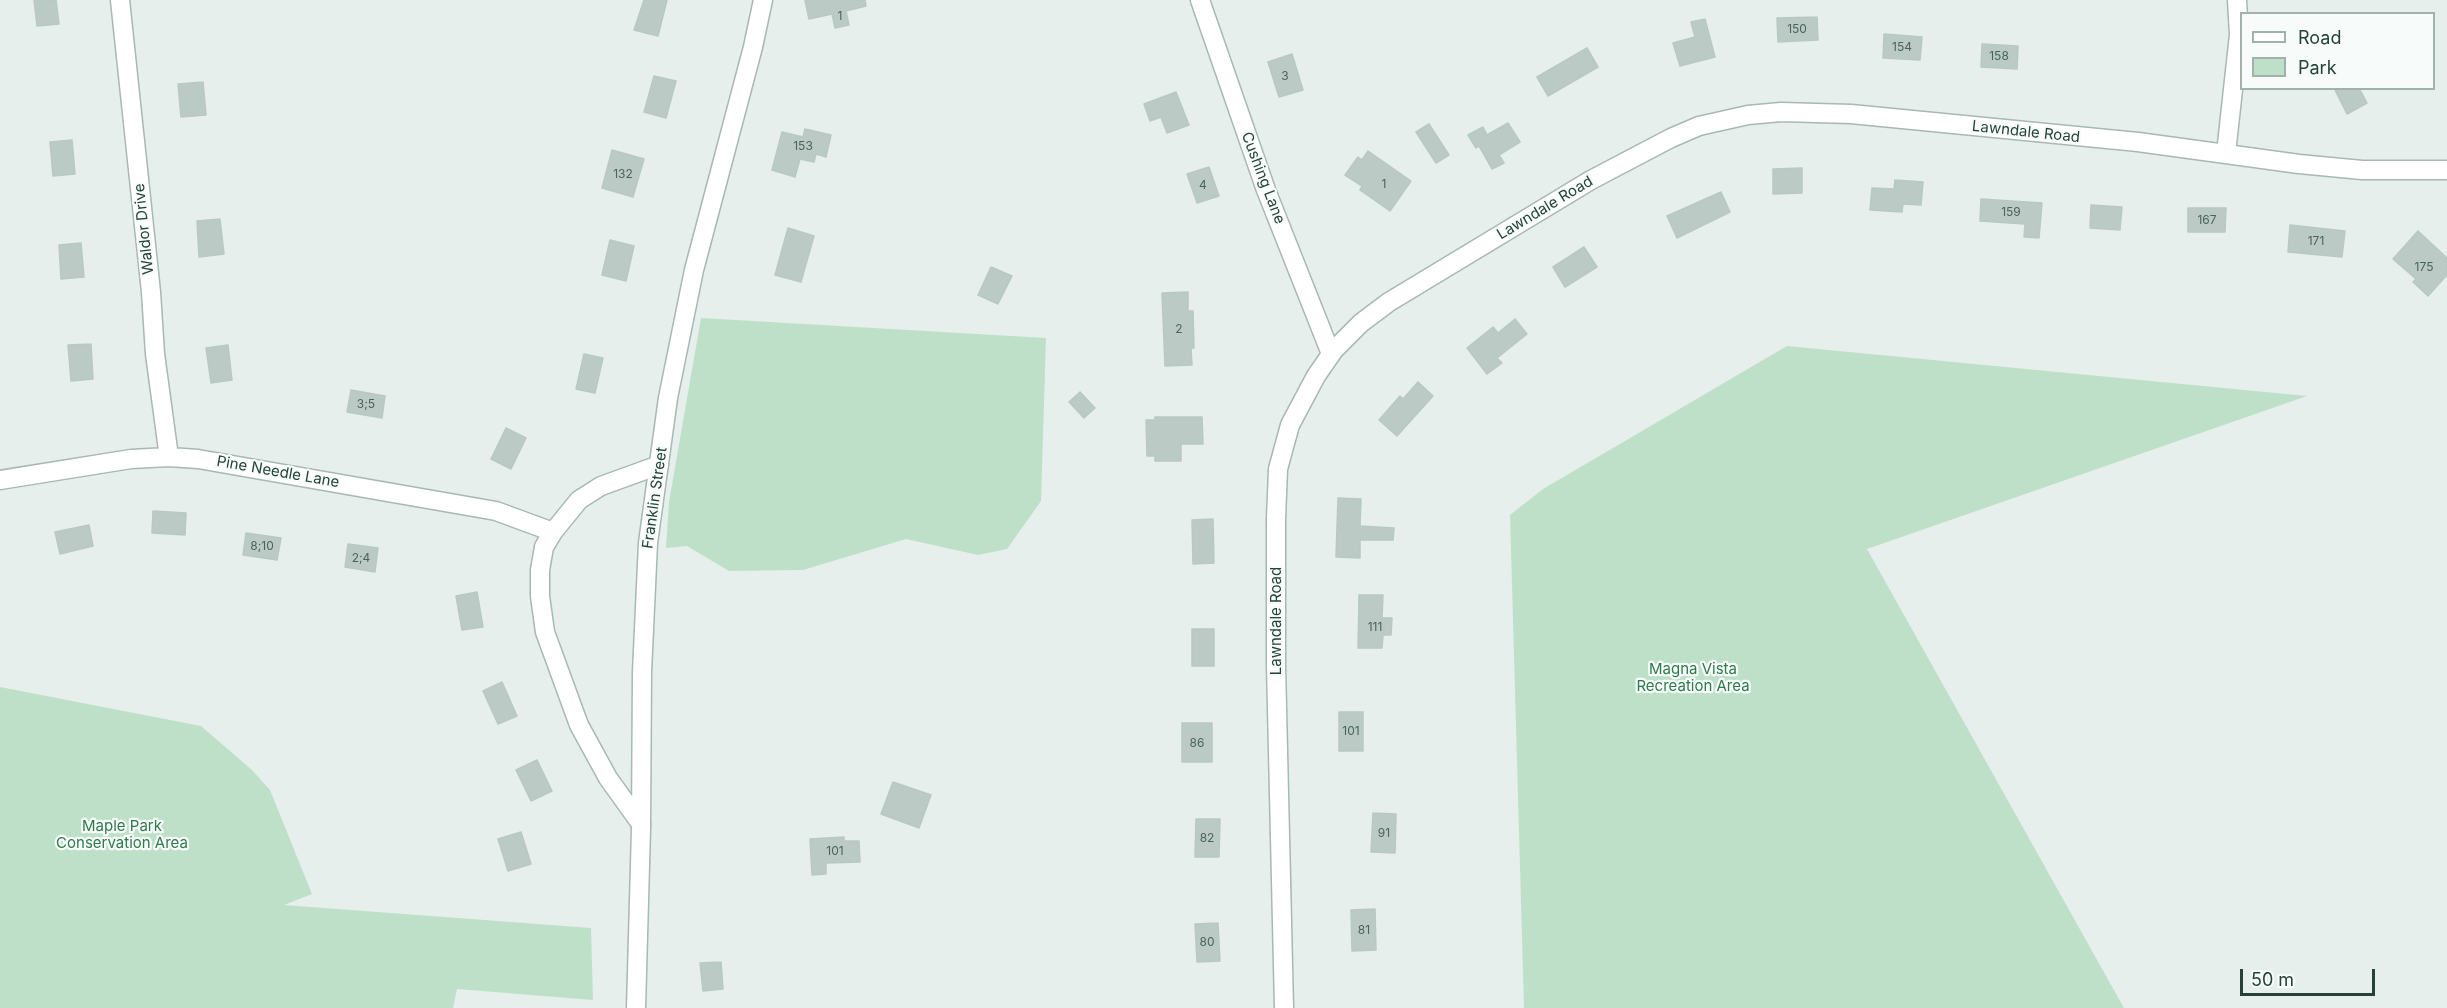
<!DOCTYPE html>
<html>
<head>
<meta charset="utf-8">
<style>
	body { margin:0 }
	#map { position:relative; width:2447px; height:1008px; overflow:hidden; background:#e6efeb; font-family:Inter,sans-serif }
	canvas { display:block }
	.legend { position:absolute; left:2240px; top:12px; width:195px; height:78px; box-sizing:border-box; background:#f7fbf9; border:2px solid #a3b1ad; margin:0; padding:8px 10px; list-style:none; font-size:18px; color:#24423a }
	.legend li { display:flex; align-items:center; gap:12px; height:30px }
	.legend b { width:30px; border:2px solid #a3b1ad }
	.scale { position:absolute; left:2240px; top:969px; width:135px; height:27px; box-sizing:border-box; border:3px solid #24423a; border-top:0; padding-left:8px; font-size:18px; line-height:21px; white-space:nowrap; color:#24423a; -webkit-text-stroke:4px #f7fbf9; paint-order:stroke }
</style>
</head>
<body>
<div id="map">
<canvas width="2447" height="1008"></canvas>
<ul class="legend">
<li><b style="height:8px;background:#fff"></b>Road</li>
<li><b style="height:16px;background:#bfe0c8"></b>Park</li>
</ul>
<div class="scale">50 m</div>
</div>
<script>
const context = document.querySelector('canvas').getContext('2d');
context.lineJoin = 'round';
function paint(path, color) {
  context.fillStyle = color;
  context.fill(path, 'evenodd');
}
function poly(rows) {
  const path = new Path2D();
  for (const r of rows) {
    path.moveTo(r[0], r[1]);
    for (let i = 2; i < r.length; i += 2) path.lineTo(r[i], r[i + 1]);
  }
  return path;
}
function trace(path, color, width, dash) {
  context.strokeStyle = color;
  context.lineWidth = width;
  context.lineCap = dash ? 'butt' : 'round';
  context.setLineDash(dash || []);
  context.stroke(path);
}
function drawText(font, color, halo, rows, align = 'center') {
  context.font = font + ' Inter,sans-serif';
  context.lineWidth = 4.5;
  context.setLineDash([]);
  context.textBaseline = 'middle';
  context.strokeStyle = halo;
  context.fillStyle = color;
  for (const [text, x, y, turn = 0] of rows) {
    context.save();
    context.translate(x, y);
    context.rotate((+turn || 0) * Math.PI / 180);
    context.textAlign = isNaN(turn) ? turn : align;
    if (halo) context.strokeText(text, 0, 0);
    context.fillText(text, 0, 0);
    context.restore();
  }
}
const green = poly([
	[701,318,1046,338,1041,501,1007,549,978,555,906,539,803,570,729,571,687,546,666,548,669,502],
	[1787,346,2307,396,1867,549,2124,1008,1524,1008,1510,515,1543,489],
	[0,687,201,726,252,770,270,790,312,894,284,905,591,928,593,1000,457,989,453,1008,0,1008]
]);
const building = poly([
	[34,0,56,0,59,24,37,26,34,0],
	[644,0,667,0,658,36,634,30,644,0],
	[805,0,865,0,866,6,846,11,849,25,835,28,832,14,809,19,805,0],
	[1817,17,1818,40,1778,42,1777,18,1817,17],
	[1705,19,1715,57,1680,66,1673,43,1695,37,1691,22,1705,19],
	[1884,34,1922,37,1920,60,1883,58,1884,34],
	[1982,44,2018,46,2017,69,1981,67,1982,44],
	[1587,48,1598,67,1548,96,1537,77,1587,48],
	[1292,54,1303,90,1279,97,1268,62,1292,54],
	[654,76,676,81,666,118,644,112,654,76],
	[203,82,206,115,181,117,178,84,203,82],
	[2334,88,2359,88,2367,103,2347,114,2334,88],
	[1176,92,1189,125,1167,133,1161,117,1150,121,1144,104,1176,92],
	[1508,123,1520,142,1499,155,1504,163,1492,169,1479,146,1476,148,1468,135,1483,127,1487,135,1508,123],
	[1429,124,1449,155,1436,163,1416,132,1429,124],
	[805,129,831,135,826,157,816,154,814,162,800,159,795,177,772,170,782,132,803,137,805,129],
	[72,140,75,174,53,176,50,142,72,140],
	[612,150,644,159,633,197,602,188,612,150],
	[1368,151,1411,181,1390,211,1360,190,1362,186,1345,175,1358,157,1362,160,1368,151],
	[1209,167,1219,196,1197,203,1187,174,1209,167],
	[1802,168,1802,193,1773,194,1773,169,1802,168],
	[1895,180,1923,182,1921,205,1903,204,1902,212,1870,210,1872,188,1894,189,1895,180],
	[1721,192,1730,212,1677,238,1667,216,1721,192],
	[1981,199,2042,203,2039,238,2024,237,2025,224,1980,221,1981,199],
	[2091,205,2122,207,2120,230,2090,228,2091,205],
	[2188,208,2226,208,2225,232,2188,232,2188,208],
	[220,219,224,254,199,257,197,221,220,219],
	[2290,225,2345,231,2342,257,2288,252,2290,225],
	[788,228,814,236,801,282,775,275,788,228],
	[2418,231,2447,258,2447,275,2428,296,2413,282,2416,279,2393,259,2418,231],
	[610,240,634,246,626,281,602,275,610,240],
	[81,243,84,277,61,279,59,245,81,243],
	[1584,247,1597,267,1565,287,1553,267,1584,247],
	[991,267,1012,276,998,304,978,295,991,267],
	[1188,292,1188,311,1193,311,1194,348,1191,348,1192,365,1165,366,1162,293,1188,292],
	[1515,319,1527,334,1497,358,1502,363,1487,374,1467,348,1493,327,1498,333,1515,319],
	[91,344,93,379,71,381,68,345,91,344],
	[228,345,232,380,211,383,206,348,228,345],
	[584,354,603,358,595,393,576,389,584,354],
	[1418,382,1433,396,1397,436,1379,420,1400,396,1403,399,1418,382],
	[351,390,385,396,382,418,347,412,351,390],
	[1080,392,1095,408,1084,418,1069,402,1080,392],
	[1155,417,1202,417,1203,444,1181,444,1181,461,1155,461,1155,456,1147,456,1146,420,1155,420,1155,417],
	[506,428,526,438,511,469,491,459,506,428],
	[1338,498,1361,499,1360,526,1394,528,1393,540,1360,540,1360,558,1336,557,1338,498],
	[153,511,186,513,185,535,152,533,153,511],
	[1213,519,1214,563,1193,564,1192,520,1213,519],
	[89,525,93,546,60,554,55,532,89,525],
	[246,533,281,538,277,560,243,555,246,533],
	[348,544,378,548,375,572,345,567,348,544],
	[477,592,483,627,462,630,456,596,477,592],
	[1359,595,1383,595,1382,618,1392,618,1391,635,1383,635,1382,648,1358,648,1359,595],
	[1192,629,1214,629,1214,666,1192,666,1192,629],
	[502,682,517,716,498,724,483,691,502,682],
	[1339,712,1363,712,1363,751,1339,751,1339,712],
	[1182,723,1212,723,1212,762,1182,762,1182,723],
	[537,760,552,791,531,801,516,770,537,760],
	[893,782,931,795,919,828,881,814,893,782],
	[1373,813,1396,814,1395,853,1371,852,1373,813],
	[1196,819,1220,819,1219,857,1195,857,1196,819],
	[521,832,531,864,508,871,498,839,521,832],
	[844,837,844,841,859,841,860,862,826,863,826,874,812,875,810,839,844,837],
	[1375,909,1376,950,1352,951,1351,910,1375,909],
	[1218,923,1220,961,1197,962,1195,924,1218,923],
	[721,962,723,989,703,991,700,963,721,962]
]);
const minor = poly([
	[120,0,151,292,155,354,169,457],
	[1200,0,1266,190,1331,354],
	[2226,153,2239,35,2237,0],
	[0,480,131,459,169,457,198,459,496,511,553,532,579,500,601,486,659,465],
	[553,532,544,547,540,570,540,596,545,632,579,725,608,778,641,824],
	[1284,1008,1276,665,1276,519,1278,469,1290,425,1316,376,1334,350,1361,323,1389,302,1591,180,1671,138,1699,126,1748,115,1781,112,1851,114,2138,142,2299,164,2362,170,2447,170]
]);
const tertiary = poly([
	[636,1008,641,829,642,672,648,543,668,398,694,270,753,47,763,0]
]);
const numberNames = [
	["1",840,16],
	["150",1797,29],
	["154",1902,47],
	["158",1999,56],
	["3",1285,76],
	["153",803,146],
	["132",623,174],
	["1",1384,184],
	["4",1203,185],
	["159",2011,212],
	["167",2207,220],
	["171",2316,241],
	["175",2424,267],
	["2",1179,329],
	["3;5",366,404],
	["8;10",262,546],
	["2;4",361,558],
	["111",1375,627],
	["101",1351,731],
	["86",1197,743],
	["91",1384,833],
	["82",1207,838],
	["101",835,851],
	["81",1364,930],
	["80",1207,942]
];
const streetNames = [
	["Lawndale Road",2026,132,6],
	["Cushing Lane",1263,178,69],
	["Lawndale Road",1545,208,-31],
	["Waldor Drive",144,229,-96],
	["Pine Needle Lane",278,472,10],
	["Franklin Street",655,498,-82],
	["Lawndale Road",1276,621,-90]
];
const parkNames = [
	["Magna Vista",1693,669],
	["Recreation Area",1693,686],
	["Maple Park",122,826],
	["Conservation Area",122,843]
];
paint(green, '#bfe0c8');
paint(building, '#bbcac4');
trace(building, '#b8c9c2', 1.5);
trace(minor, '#a8b8b2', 21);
trace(tertiary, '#a8b8b2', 21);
trace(minor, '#fff', 18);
trace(tertiary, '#fff', 18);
drawText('12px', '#4a645c', null, numberNames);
drawText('15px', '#24423a', '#f7fbf9', streetNames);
drawText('15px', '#2d7a4b', '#f7fbf9', parkNames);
</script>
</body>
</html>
